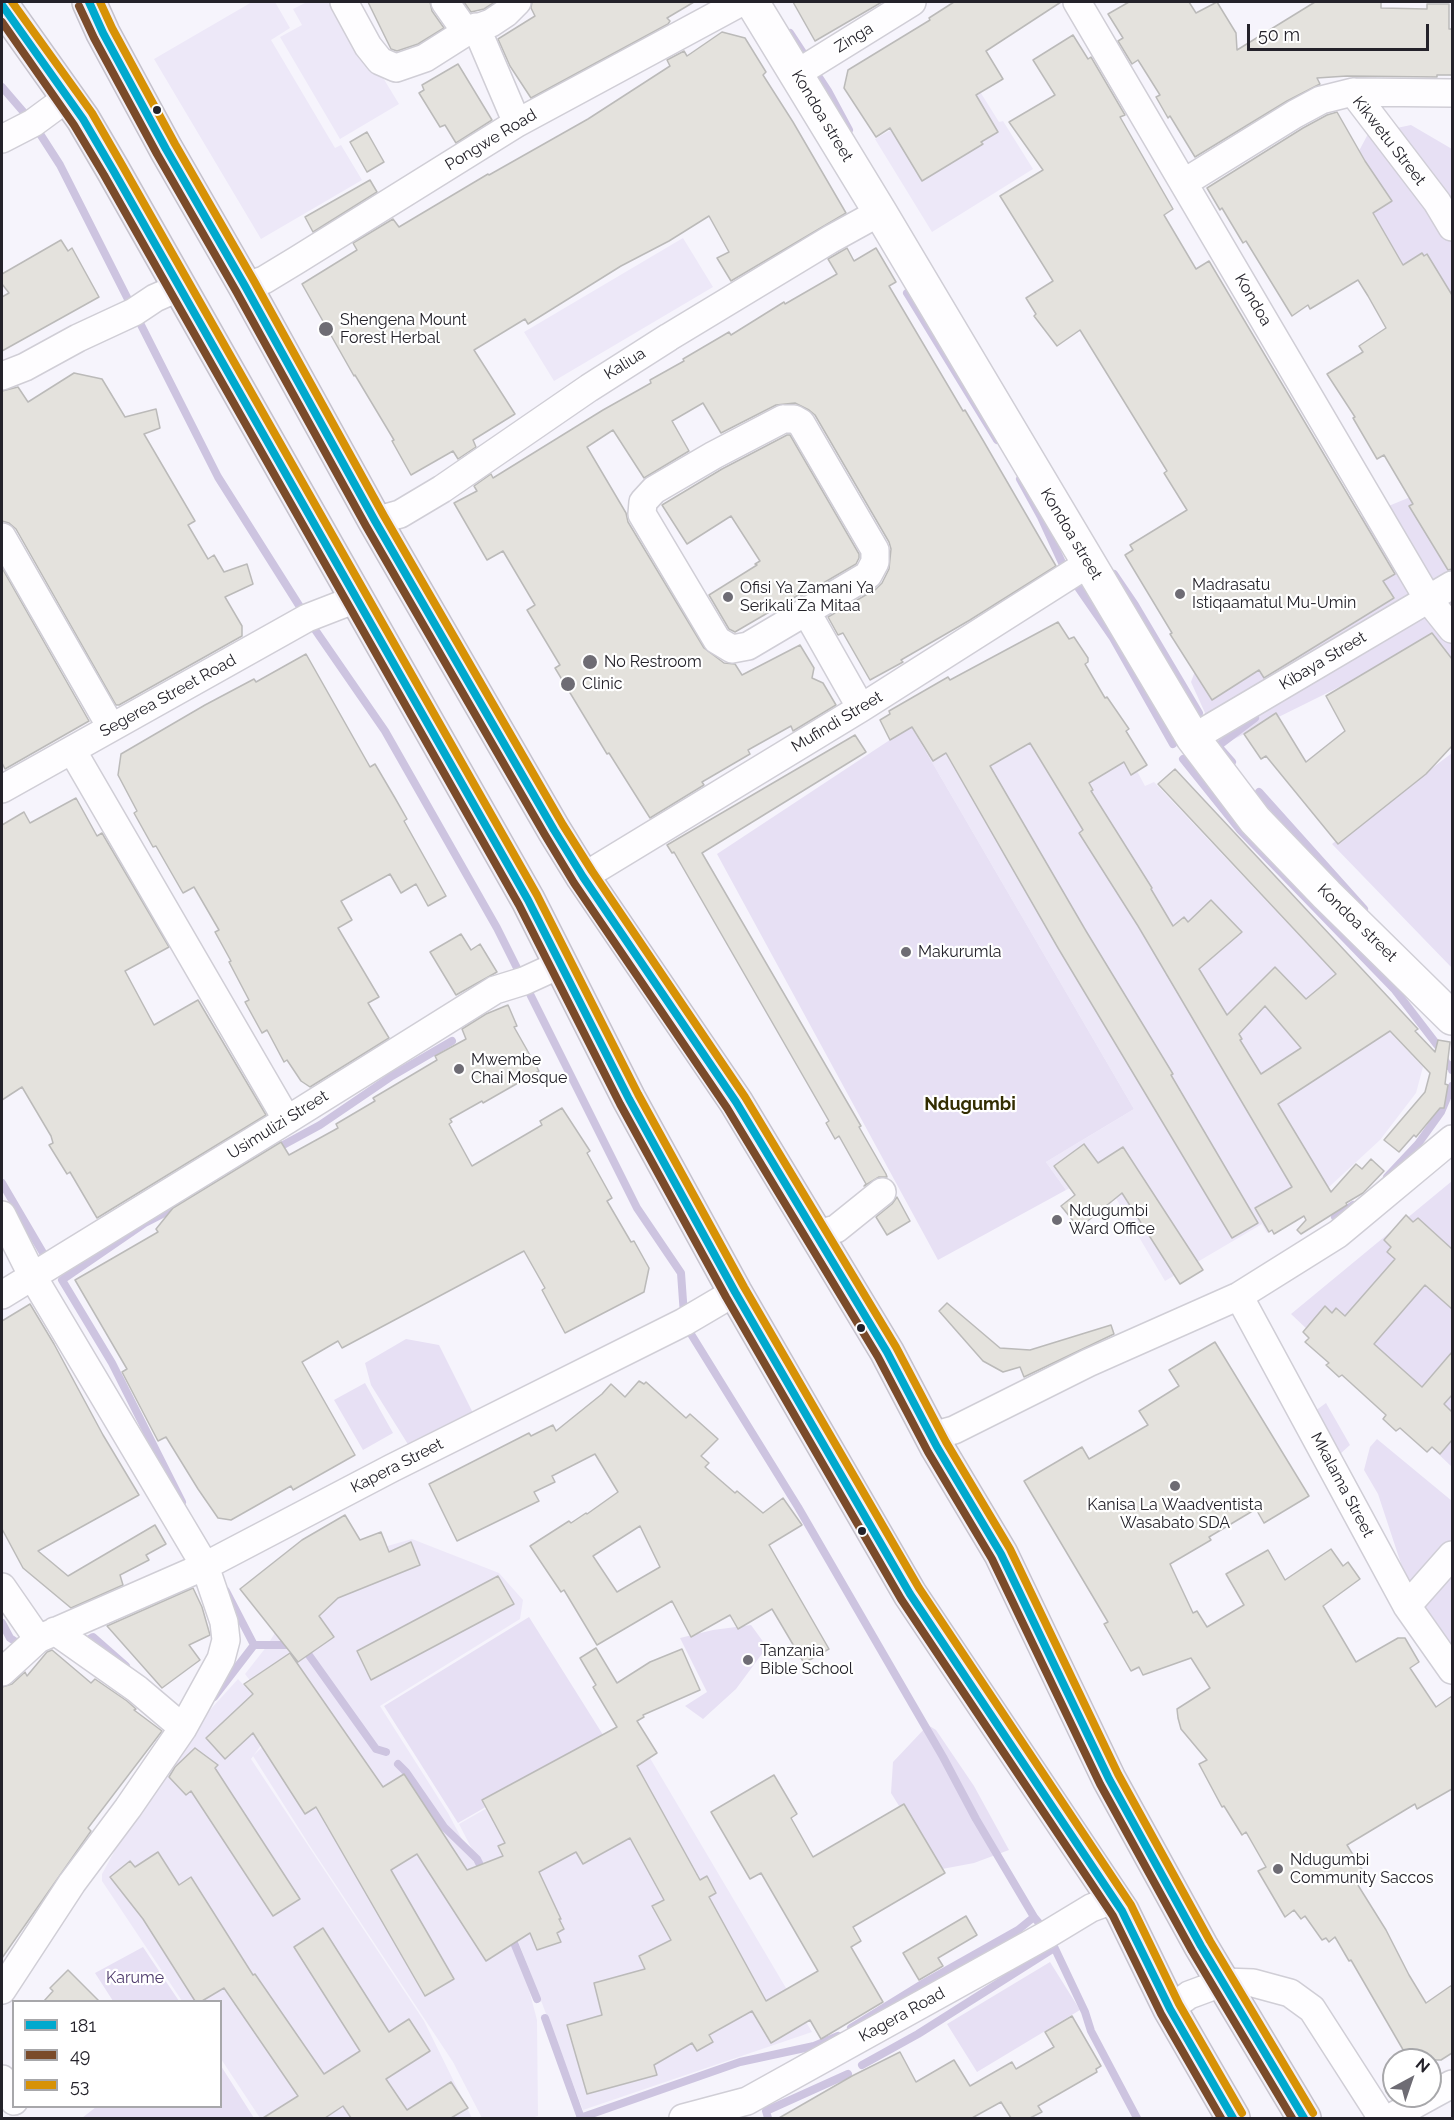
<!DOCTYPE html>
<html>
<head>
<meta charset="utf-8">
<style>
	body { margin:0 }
	#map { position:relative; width:1454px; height:2120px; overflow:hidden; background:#f6f4fc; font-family:Raleway,sans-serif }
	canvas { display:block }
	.frame { position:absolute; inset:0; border:3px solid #24222a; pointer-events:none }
	.legend { position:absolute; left:12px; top:2000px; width:210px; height:108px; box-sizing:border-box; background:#fff; border:2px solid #a7a7aa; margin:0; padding:8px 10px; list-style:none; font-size:18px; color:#24222a }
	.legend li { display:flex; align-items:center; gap:12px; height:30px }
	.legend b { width:30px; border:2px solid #a7a7aa }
	.north { position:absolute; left:1382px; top:2048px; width:60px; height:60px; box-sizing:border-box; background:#fff; border:2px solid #a7a7aa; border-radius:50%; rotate:40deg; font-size:16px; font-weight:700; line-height:24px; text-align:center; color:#24222a }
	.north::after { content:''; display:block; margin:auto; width:21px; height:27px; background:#6e6c74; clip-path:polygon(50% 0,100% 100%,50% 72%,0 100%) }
	.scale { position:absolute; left:1247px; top:24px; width:182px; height:27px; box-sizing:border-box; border:3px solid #24222a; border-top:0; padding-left:8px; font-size:18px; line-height:21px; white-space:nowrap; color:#24222a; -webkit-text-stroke:4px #fff; paint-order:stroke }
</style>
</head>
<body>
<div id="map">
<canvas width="1454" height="2120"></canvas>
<div class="frame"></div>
<ul class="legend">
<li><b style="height:8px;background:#00a9ce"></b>181</li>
<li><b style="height:8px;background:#7a4b2a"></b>49</li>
<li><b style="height:8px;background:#d79206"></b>53</li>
</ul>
<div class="north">N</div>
<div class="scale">50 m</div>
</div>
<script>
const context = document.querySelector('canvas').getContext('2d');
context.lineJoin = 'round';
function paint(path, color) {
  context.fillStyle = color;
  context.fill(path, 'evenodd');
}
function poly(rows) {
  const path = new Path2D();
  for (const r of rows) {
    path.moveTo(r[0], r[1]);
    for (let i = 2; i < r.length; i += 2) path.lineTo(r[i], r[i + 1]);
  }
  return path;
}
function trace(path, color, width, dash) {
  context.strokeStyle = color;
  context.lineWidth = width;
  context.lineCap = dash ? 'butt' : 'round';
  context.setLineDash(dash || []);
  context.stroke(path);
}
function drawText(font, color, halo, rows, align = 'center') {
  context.font = font + ' Raleway,sans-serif';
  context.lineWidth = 4.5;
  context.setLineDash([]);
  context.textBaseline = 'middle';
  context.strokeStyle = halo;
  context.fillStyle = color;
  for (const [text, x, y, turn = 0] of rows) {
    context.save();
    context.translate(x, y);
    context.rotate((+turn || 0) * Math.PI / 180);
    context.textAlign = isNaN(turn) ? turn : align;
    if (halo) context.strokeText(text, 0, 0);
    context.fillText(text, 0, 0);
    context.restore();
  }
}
const built = poly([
	[252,2,275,2,290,28,271,40,335,148,341,145,362,180,261,239,154,59],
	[307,2,337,2,399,104,340,139,280,37,302,25,293,9],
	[974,82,999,122,1003,121,1033,169,932,232,875,139],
	[683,238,713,287,554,381,524,332],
	[1063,633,1145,786,1154,782,1423,1067,1416,1093,1380,1140,1329,1187,1302,1208,1300,1213,1267,1233,1262,1224,1165,1281,1101,1173,1066,1190,1046,1162,1134,1109,911,726],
	[412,1539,499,1573,523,1600,520,1619,380,1706,448,1813,516,1940,537,2020,538,2116,531,2118,482,2118,453,2062,310,1846,253,1756,284,1725,245,1674,267,1646,288,1611,384,1547],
	[238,1679,278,1722,251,1759,424,2021,472,2118,260,2118,221,2059,220,2002,182,2001,102,1881,102,1874,152,1783,180,1743],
	[631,1726,812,2032,583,2110,515,1933,459,1824]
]);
const green = poly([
	[1411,125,1452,149,1452,328,1421,313,1344,179,1368,134],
	[1425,491,1452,494,1452,665,1444,656,1420,647,1220,746,1191,682,1198,663,1340,526],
	[911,726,1134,1109,1046,1162,1066,1190,938,1260,717,854],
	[1452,753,1452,968,1332,844],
	[1452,1181,1452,1467,1291,1314],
	[406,1339,439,1345,474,1415,409,1446,371,1385,365,1363],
	[365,1383,393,1433,363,1450,334,1400],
	[1326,1403,1350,1445,1339,1455,1315,1411],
	[1377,1439,1452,1501,1452,1644,1437,1629,1410,1591,1378,1494,1364,1470,1370,1447],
	[529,1617,605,1738,458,1823,384,1706],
	[751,1625,767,1647,736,1689,703,1719,685,1706,707,1692,680,1638,713,1630],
	[928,1725,936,1730,974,1786,1009,1850,974,1863,942,1869,912,1827,891,1793,893,1762],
	[143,1947,179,2001,113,2001,95,1973],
	[1050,1962,1080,2010,977,2072,947,2024],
	[221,2066,254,2118,82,2118,96,2107,220,2106]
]);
const stream = poly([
	[790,33,828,91,849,130],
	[2,87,33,123,60,165,218,477,307,618,385,731,497,928,637,1208,681,1273,684,1315],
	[907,293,997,440],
	[1020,479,1041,517,1064,567,1113,638,1173,744],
	[1114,574,1135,605,1199,713],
	[1183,759,1240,830,1395,990,1438,1046,1448,1066,1451,1065,1452,1070],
	[1232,762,1218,746,1255,718],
	[1259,792,1364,909],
	[274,1150,320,1125,392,1076,452,1041],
	[1387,1177,1418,1144,1441,1112,1452,1086],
	[2,1183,46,1258],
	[180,1205,145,1223,62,1280,112,1363,182,1502],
	[1335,1217,1353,1205],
	[686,1326,798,1507,943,1757,976,1819,1034,1917,1048,1934,1085,2012,1091,2031,1137,2118],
	[226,1591,254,1645],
	[2,1623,10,1638,19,1644],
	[88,1640,93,1637,126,1666],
	[214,1697,254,1645,295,1645,306,1651,376,1749,386,1752],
	[398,1764,406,1772,444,1827,477,1859,484,1873],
	[510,1933,537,1999],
	[545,2018,581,2118],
	[851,2028,924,1983,1018,1930,1034,1917],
	[862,2065,918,2034,1054,1948],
	[580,2118,740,2062,814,2046,838,2036],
	[768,2118,766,2111,848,2074]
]);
const building = poly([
	[368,2,430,2,432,11,444,28,418,44,397,51,391,49,368,2],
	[464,2,495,2,484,9,471,12,464,2],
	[532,2,694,2,667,18,670,21,668,24,531,98,510,66,498,39,535,16,531,8,532,2],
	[793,2,882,2,815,41,793,2],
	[954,2,1061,2,986,51,1003,79,976,95,998,132,981,142,983,144,922,181,890,128,876,137,844,88,848,70,930,20,929,18,954,2],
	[1129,2,1189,2,1196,13,1217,2,1236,33,1237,50,1315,2,1381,2,1381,8,1427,9,1427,4,1449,4,1449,29,1452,29,1452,75,1437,75,1437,77,1347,76,1317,78,1320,84,1287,101,1195,157,1170,116,1168,118,1156,97,1160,95,1138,60,1132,64,1118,41,1123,38,1108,14,1129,2],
	[722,32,745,38,766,72,763,75,793,122,846,213,731,281,717,258,729,252,709,216,669,241,621,266,528,324,525,319,474,350,515,414,473,440,476,447,458,459,453,451,411,475,392,441,394,440,355,375,354,376,302,284,357,250,353,243,393,219,399,227,488,174,489,175,588,119,670,66,667,60,684,51,687,56,722,32],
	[1073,35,1088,59,1091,57,1125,115,1120,117,1173,209,1164,215,1196,269,1209,261,1395,574,1383,581,1394,598,1264,678,1259,670,1212,700,1170,634,1172,633,1125,555,1133,550,1130,545,1187,510,1164,473,1167,471,1080,330,1057,346,1034,316,1036,314,1026,298,1053,281,1000,196,1043,170,1009,122,1055,95,1033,60,1073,35],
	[458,64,492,120,456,143,445,125,440,127,419,93,424,90,422,85,458,64],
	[1337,112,1365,161,1392,201,1373,213,1403,265,1422,253,1424,256,1427,254,1452,295,1452,569,1448,570,1409,506,1413,504,1384,455,1377,459,1353,418,1355,417,1327,374,1363,352,1359,346,1386,328,1368,296,1358,280,1310,309,1308,305,1292,316,1246,241,1243,243,1222,208,1220,210,1207,188,1303,128,1327,115,1337,112],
	[367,132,384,162,367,172,350,142,367,132],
	[370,180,377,192,313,232,305,217,370,180],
	[61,240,68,251,72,248,99,297,2,351,2,297,9,293,2,284,2,274,61,240],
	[847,248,854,261,876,248,896,282,889,286,963,411,965,410,984,442,1056,566,970,620,901,660,903,662,870,680,843,633,838,635,828,617,876,589,882,583,889,569,891,549,889,542,815,415,809,410,795,403,776,405,721,433,703,403,672,421,689,451,644,478,613,430,587,447,626,513,628,522,704,648,724,663,735,664,742,675,800,645,814,668,812,678,823,683,836,705,793,731,791,726,748,750,750,754,702,782,704,785,650,818,609,753,607,754,555,668,560,665,527,610,535,605,503,551,487,560,454,503,477,491,474,486,491,474,493,478,603,410,651,383,650,380,684,361,683,359,729,332,731,335,784,302,785,304,837,274,828,259,847,248],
	[74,373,102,379,125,417,156,409,160,428,144,434,195,521,188,525,208,559,214,555,224,572,247,564,253,584,225,597,242,626,242,636,119,705,116,705,16,529,9,523,2,521,2,391,18,387,28,402,74,373],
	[787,435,790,435,859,554,859,558,856,564,801,596,800,594,735,632,729,629,709,595,757,565,755,564,760,561,731,516,687,544,662,505,722,469,787,435],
	[2,568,89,721,5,769,2,763,2,568],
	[1058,622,1069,639,1074,637,1088,658,1088,662,1085,664,1105,698,1107,697,1129,729,1126,731,1147,765,1131,775,1124,762,1089,783,1093,790,1091,791,1152,888,1151,889,1173,926,1184,917,1188,922,1211,900,1242,932,1199,969,1227,1015,1275,967,1306,999,1336,974,1158,784,1175,769,1418,1029,1415,1031,1435,1052,1438,1040,1450,1042,1445,1084,1448,1085,1444,1108,1440,1108,1416,1137,1414,1135,1399,1152,1384,1140,1425,1092,1430,1073,1390,1031,1278,1104,1331,1192,1356,1164,1362,1169,1371,1159,1384,1171,1363,1193,1346,1203,1347,1205,1301,1234,1297,1230,1306,1220,1304,1216,1274,1234,1272,1230,1269,1232,1255,1208,1292,1187,1138,926,1079,833,1083,830,1030,743,990,766,1086,931,1173,1074,1171,1075,1258,1223,1232,1238,1058,948,946,753,933,761,912,727,890,740,880,720,890,714,889,711,948,677,950,680,1058,622],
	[1265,1006,1301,1048,1261,1074,1240,1040,1242,1039,1239,1034,1265,1006],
	[1432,633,1452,659,1452,746,1426,774,1338,844,1266,756,1261,759,1244,734,1276,713,1306,762,1345,731,1326,696,1432,633],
	[306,654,370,767,375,764,395,798,407,819,404,821,446,896,428,906,416,884,401,893,390,874,341,901,352,920,338,928,379,997,368,1003,389,1038,310,1087,301,1081,287,1060,284,1062,267,1030,262,1033,245,1002,249,1000,229,962,231,961,215,932,219,930,194,887,183,893,156,846,153,847,134,813,137,811,118,775,121,754,205,705,254,679,256,682,306,654],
	[855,735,866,752,702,853,861,1126,859,1127,886,1174,887,1177,879,1177,864,1186,866,1184,839,1136,835,1139,826,1123,829,1121,674,852,672,853,667,845,855,735],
	[76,798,97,836,102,833,169,947,125,971,154,1025,198,1000,266,1115,97,1218,70,1172,67,1174,49,1145,53,1143,51,1136,22,1087,2,1100,2,825,24,812,30,823,76,798],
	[461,934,471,950,480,944,497,972,456,995,430,952,461,934],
	[508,1005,517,1026,514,1027,539,1071,483,1103,482,1101,450,1119,452,1122,449,1124,472,1166,542,1125,540,1121,562,1108,590,1151,587,1153,612,1198,607,1201,631,1242,634,1241,649,1268,644,1292,565,1333,542,1290,545,1288,524,1251,342,1348,338,1341,302,1362,355,1455,293,1490,291,1486,231,1520,218,1518,198,1489,166,1437,158,1441,122,1372,127,1369,75,1280,158,1232,156,1229,173,1208,281,1142,289,1155,338,1128,336,1124,375,1101,373,1098,437,1060,435,1056,466,1039,462,1029,486,1014,508,1005],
	[1084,1144,1098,1163,1123,1147,1203,1270,1180,1284,1122,1193,1079,1228,1061,1206,1075,1195,1054,1166,1084,1144],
	[897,1197,910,1221,887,1235,876,1217,892,1204,897,1197],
	[1406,1215,1413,1222,1418,1218,1452,1249,1452,1309,1425,1285,1374,1344,1422,1387,1452,1352,1452,1395,1444,1404,1452,1412,1452,1440,1440,1454,1432,1447,1427,1452,1400,1428,1396,1431,1383,1419,1386,1415,1342,1375,1339,1377,1326,1365,1329,1363,1305,1342,1309,1338,1303,1332,1325,1306,1332,1313,1336,1308,1345,1316,1395,1259,1387,1252,1391,1247,1384,1240,1406,1215],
	[947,1303,1000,1348,1030,1350,1111,1325,1114,1334,1024,1377,1020,1367,1003,1372,983,1361,939,1311,947,1303],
	[30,1304,54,1344,103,1435,139,1495,38,1551,68,1576,155,1525,166,1544,146,1555,149,1560,120,1575,123,1585,71,1608,23,1568,2,1529,2,1321,30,1304],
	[1215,1342,1309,1496,1264,1523,1256,1509,1209,1537,1211,1540,1170,1564,1193,1613,1197,1611,1207,1627,1244,1605,1226,1574,1268,1550,1285,1580,1331,1549,1343,1566,1348,1562,1360,1579,1323,1606,1356,1662,1398,1638,1405,1638,1419,1662,1410,1668,1436,1707,1452,1696,1452,1789,1417,1809,1415,1804,1347,1845,1366,1876,1356,1882,1386,1930,1409,1975,1426,2003,1452,1985,1452,2053,1441,2060,1409,2060,1351,1960,1349,1961,1335,1937,1329,1942,1326,1938,1322,1940,1305,1916,1301,1919,1294,1910,1285,1917,1258,1871,1266,1867,1246,1832,1242,1835,1224,1806,1222,1807,1199,1764,1207,1760,1181,1729,1178,1718,1177,1709,1210,1688,1191,1658,1143,1675,1139,1667,1131,1671,1104,1624,1108,1622,1024,1481,1082,1447,1089,1459,1148,1425,1139,1411,1179,1386,1169,1370,1215,1342],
	[639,1381,644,1384,646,1382,686,1418,690,1414,718,1439,701,1456,709,1463,705,1467,735,1493,737,1491,763,1513,783,1498,802,1525,769,1545,829,1649,804,1663,772,1609,738,1629,730,1615,691,1637,672,1601,597,1645,564,1590,561,1592,530,1546,569,1521,571,1523,586,1513,587,1514,618,1492,595,1454,552,1476,555,1482,534,1492,539,1501,457,1541,429,1484,529,1433,531,1436,553,1425,556,1431,602,1394,611,1384,625,1397,639,1381],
	[640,1526,660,1567,617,1592,593,1556,640,1526],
	[345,1515,360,1540,381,1532,389,1552,411,1542,420,1565,338,1598,319,1616,334,1637,298,1662,240,1589,302,1540,345,1515],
	[498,1576,514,1604,371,1680,357,1651,498,1576],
	[193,1588,202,1607,210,1635,189,1645,200,1660,162,1688,107,1626,193,1588],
	[596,1648,617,1683,650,1662,682,1649,700,1690,643,1715,644,1717,637,1721,657,1753,637,1766,700,1880,707,1876,716,1893,709,1897,766,2001,818,1971,761,1873,750,1879,711,1812,774,1775,797,1814,791,1818,813,1857,904,1804,945,1873,853,1927,861,1941,851,1947,883,2002,821,2039,810,2020,771,2043,752,2011,709,2035,713,2042,697,2051,692,2043,654,2065,657,2075,587,2094,567,2025,602,2015,594,1983,645,1969,639,1956,671,1940,652,1906,664,1900,630,1838,583,1864,576,1852,539,1872,561,1919,559,1919,564,1929,557,1933,561,1942,537,1950,530,1933,486,1961,417,1854,391,1870,454,1979,425,1996,316,1807,305,1814,253,1733,225,1759,206,1738,253,1694,244,1684,290,1653,383,1787,404,1774,467,1870,503,1856,498,1846,505,1843,482,1800,617,1727,593,1687,596,1685,580,1658,596,1648],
	[52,1650,91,1683,95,1679,127,1701,136,1709,134,1710,162,1731,88,1828,91,1831,2,1958,2,1687,12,1684,25,1672,27,1676,47,1652,52,1650],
	[195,1748,218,1765,215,1768,300,1899,273,1916,191,1791,186,1795,169,1777,175,1767,195,1748],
	[158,1852,179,1885,191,1877,253,1975,255,1974,324,2074,360,2051,294,1947,323,1928,389,2032,409,2019,430,2051,386,2079,407,2110,451,2082,468,2108,451,2118,351,2118,343,2106,325,2118,263,2118,298,2096,224,1988,202,2001,195,2001,143,1919,110,1877,130,1861,135,1867,158,1852],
	[966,1916,977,1935,938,1958,943,1966,919,1980,903,1953,966,1916],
	[68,1970,99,2001,44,2001,53,1991,50,1988,68,1970],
	[1072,2016,1101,2066,1096,2069,1097,2072,1038,2106,1042,2112,1030,2118,1011,2118,1001,2102,972,2118,779,2118,852,2076,900,2052,916,2082,954,2060,970,2086,1012,2062,1016,2069,1054,2047,1045,2032,1072,2016]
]);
const street = poly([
	[344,2,368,46,380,61,396,68,425,58,466,32,491,23,506,13,517,2],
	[445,2,466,32],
	[1077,2,1428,599,1452,629],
	[476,27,517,123],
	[796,74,912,2],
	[1353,92,1437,202,1452,227],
	[2,139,33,123,67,98],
	[1185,182,1295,114,1321,100,1353,92,1452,93],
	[245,286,264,280,297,260,517,123,741,2],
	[2,376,25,367,78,338,134,312,155,298,180,287],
	[783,419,794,419,801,423,875,550,875,562,868,575,748,646,732,649,717,640,642,514,643,502,654,490,714,455,783,419],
	[375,521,400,514,442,489,589,388,669,337,831,239,880,212],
	[2,537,111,727],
	[806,611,861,708],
	[1193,738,1452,585],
	[72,750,287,1120],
	[2,789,307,618,356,599],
	[583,877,861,708,1089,563],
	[2,1215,33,1277,205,1566,224,1622,226,1640,221,1659,183,1728,128,1808,72,1883,2,1990],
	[816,1234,836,1229,882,1192],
	[2,1295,287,1120,495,990,524,981,559,965],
	[1239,1296,1407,1606,1452,1670],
	[932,1436,954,1430,1088,1363,1239,1296,1338,1234,1452,1139],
	[2,1587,38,1639],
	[1407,1606,1452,1555],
	[55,1631,137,1689,183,1728],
	[2,1672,38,1639,205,1566,392,1468,684,1322,735,1292],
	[1170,2009,1189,1995,1224,1982,1253,1983,1290,1993,1312,2009,1382,2118],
	[2,2079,14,2101],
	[1430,2096,1452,2084],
	[683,2118,747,2101,1048,1934,1091,1908,1115,1899],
	[1390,2118,1430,2096]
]);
const secondary = poly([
	[752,2,880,212,1193,738,1255,820,1327,895,1452,1018]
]);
const highway = poly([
	[89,2,103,33,166,149,245,286,375,521,554,830,583,877,736,1102,887,1352,937,1447,1001,1554,1109,1779,1201,1946,1304,2118],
	[2,5,83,119,113,170,528,900,629,1099,735,1292,910,1594,1122,1911,1170,2009,1233,2118]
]);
const bus1 = poly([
	[89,2,103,33,166,149,245,286,375,521,554,830,583,877,736,1102,887,1352,937,1447,1001,1554,1109,1779,1201,1946,1304,2118],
	[2,5,83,119,113,170,528,900,629,1099,735,1292,910,1594,1122,1911,1170,2009,1233,2118]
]);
const bus2 = poly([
	[79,6,94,38,157,154,236,291,366,526,545,835,574,883,727,1108,878,1357,928,1452,992,1559,1100,1784,1192,1951,1292,2118],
	[2,22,74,125,104,175,519,905,620,1104,726,1297,901,1599,1113,1916,1161,2014,1221,2118]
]);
const bus3 = poly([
	[12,2,92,113,122,165,537,895,638,1094,744,1287,919,1588,1131,1905,1179,2004,1242,2113],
	[100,2,112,28,175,144,254,281,384,516,563,825,592,871,745,1097,896,1347,946,1442,1010,1549,1118,1774,1210,1941,1313,2113]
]);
const markers = [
	[157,110,5,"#24222a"],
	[326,329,8,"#6e6c74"],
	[1180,594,6,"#6e6c74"],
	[728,597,6,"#6e6c74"],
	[590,662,8,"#6e6c74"],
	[568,684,8,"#6e6c74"],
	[906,952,6,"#6e6c74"],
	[459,1069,6,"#6e6c74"],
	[1057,1220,6,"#6e6c74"],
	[861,1328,5,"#24222a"],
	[1175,1486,6,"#6e6c74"],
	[862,1531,5,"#24222a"],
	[748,1660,6,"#6e6c74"],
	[1278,1869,6,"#6e6c74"]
];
const streetNames = [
	["Zinga",854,38,-32],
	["Kondoa street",822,116,59],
	["Pongwe Road",491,140,-31],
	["Kikwetu Street",1389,141,52],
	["Kondoa",1253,300,60],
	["Kaliua",625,364,-32],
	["Kondoa street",1071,534,59],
	["Kibaya Street",1323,661,-31],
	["Segerea Street Road",168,696,-29],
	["Mufindi Street",837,722,-31],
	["Kondoa street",1357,923,44],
	["Usimulizi Street",278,1125,-32],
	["Kapera Street",397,1466,-27],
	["Mkalama Street",1342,1485,62],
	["Kagera Road",902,2015,-29]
];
const poiNames = [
	["Shengena Mount",340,320],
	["Forest Herbal",340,338],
	["Madrasatu",1192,585],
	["Istiqaamatul Mu-Umin",1192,603],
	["Ofisi Ya Zamani Ya",740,588],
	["Serikali Za Mitaa",740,606],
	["No Restroom",604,662],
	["Clinic",582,684],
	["Makurumla",918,952],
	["Mwembe",471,1060],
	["Chai Mosque",471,1078],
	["Ndugumbi",1069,1211],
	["Ward Office",1069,1229],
	["Kanisa La Waadventista",1175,1505,"center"],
	["Wasabato SDA",1175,1523,"center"],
	["Tanzania",760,1651],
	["Bible School",760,1669],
	["Ndugumbi",1290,1860],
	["Community Saccos",1290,1878]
];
const parkNames = [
	["Karume",135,1978]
];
const neighbourhoodNames = [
	["Ndugumbi",970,1105]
];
paint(built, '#ede8f8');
paint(green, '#e7e0f4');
trace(stream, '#cdc4e0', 8);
paint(building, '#e4e2dd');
trace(building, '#bbbab9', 1.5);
trace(street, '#d0ced6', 30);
trace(secondary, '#d0ced6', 36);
trace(highway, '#c5c2cc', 36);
trace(street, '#fefdff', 27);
trace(secondary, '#fefdff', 33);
trace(highway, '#f3f0f7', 33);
trace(bus1, '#00a9ce', 8);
trace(bus2, '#7a4b2a', 8);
trace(bus3, '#d79206', 8);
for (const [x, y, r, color] of markers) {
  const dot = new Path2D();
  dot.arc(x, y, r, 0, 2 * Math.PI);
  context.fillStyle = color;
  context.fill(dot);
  trace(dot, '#fff', 2);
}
drawText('16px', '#24222a', '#fff', streetNames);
drawText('16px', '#24222a', '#fff', poiNames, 'left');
drawText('16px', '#4d396b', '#fff', parkNames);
drawText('bold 18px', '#332d01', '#fff', neighbourhoodNames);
</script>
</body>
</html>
